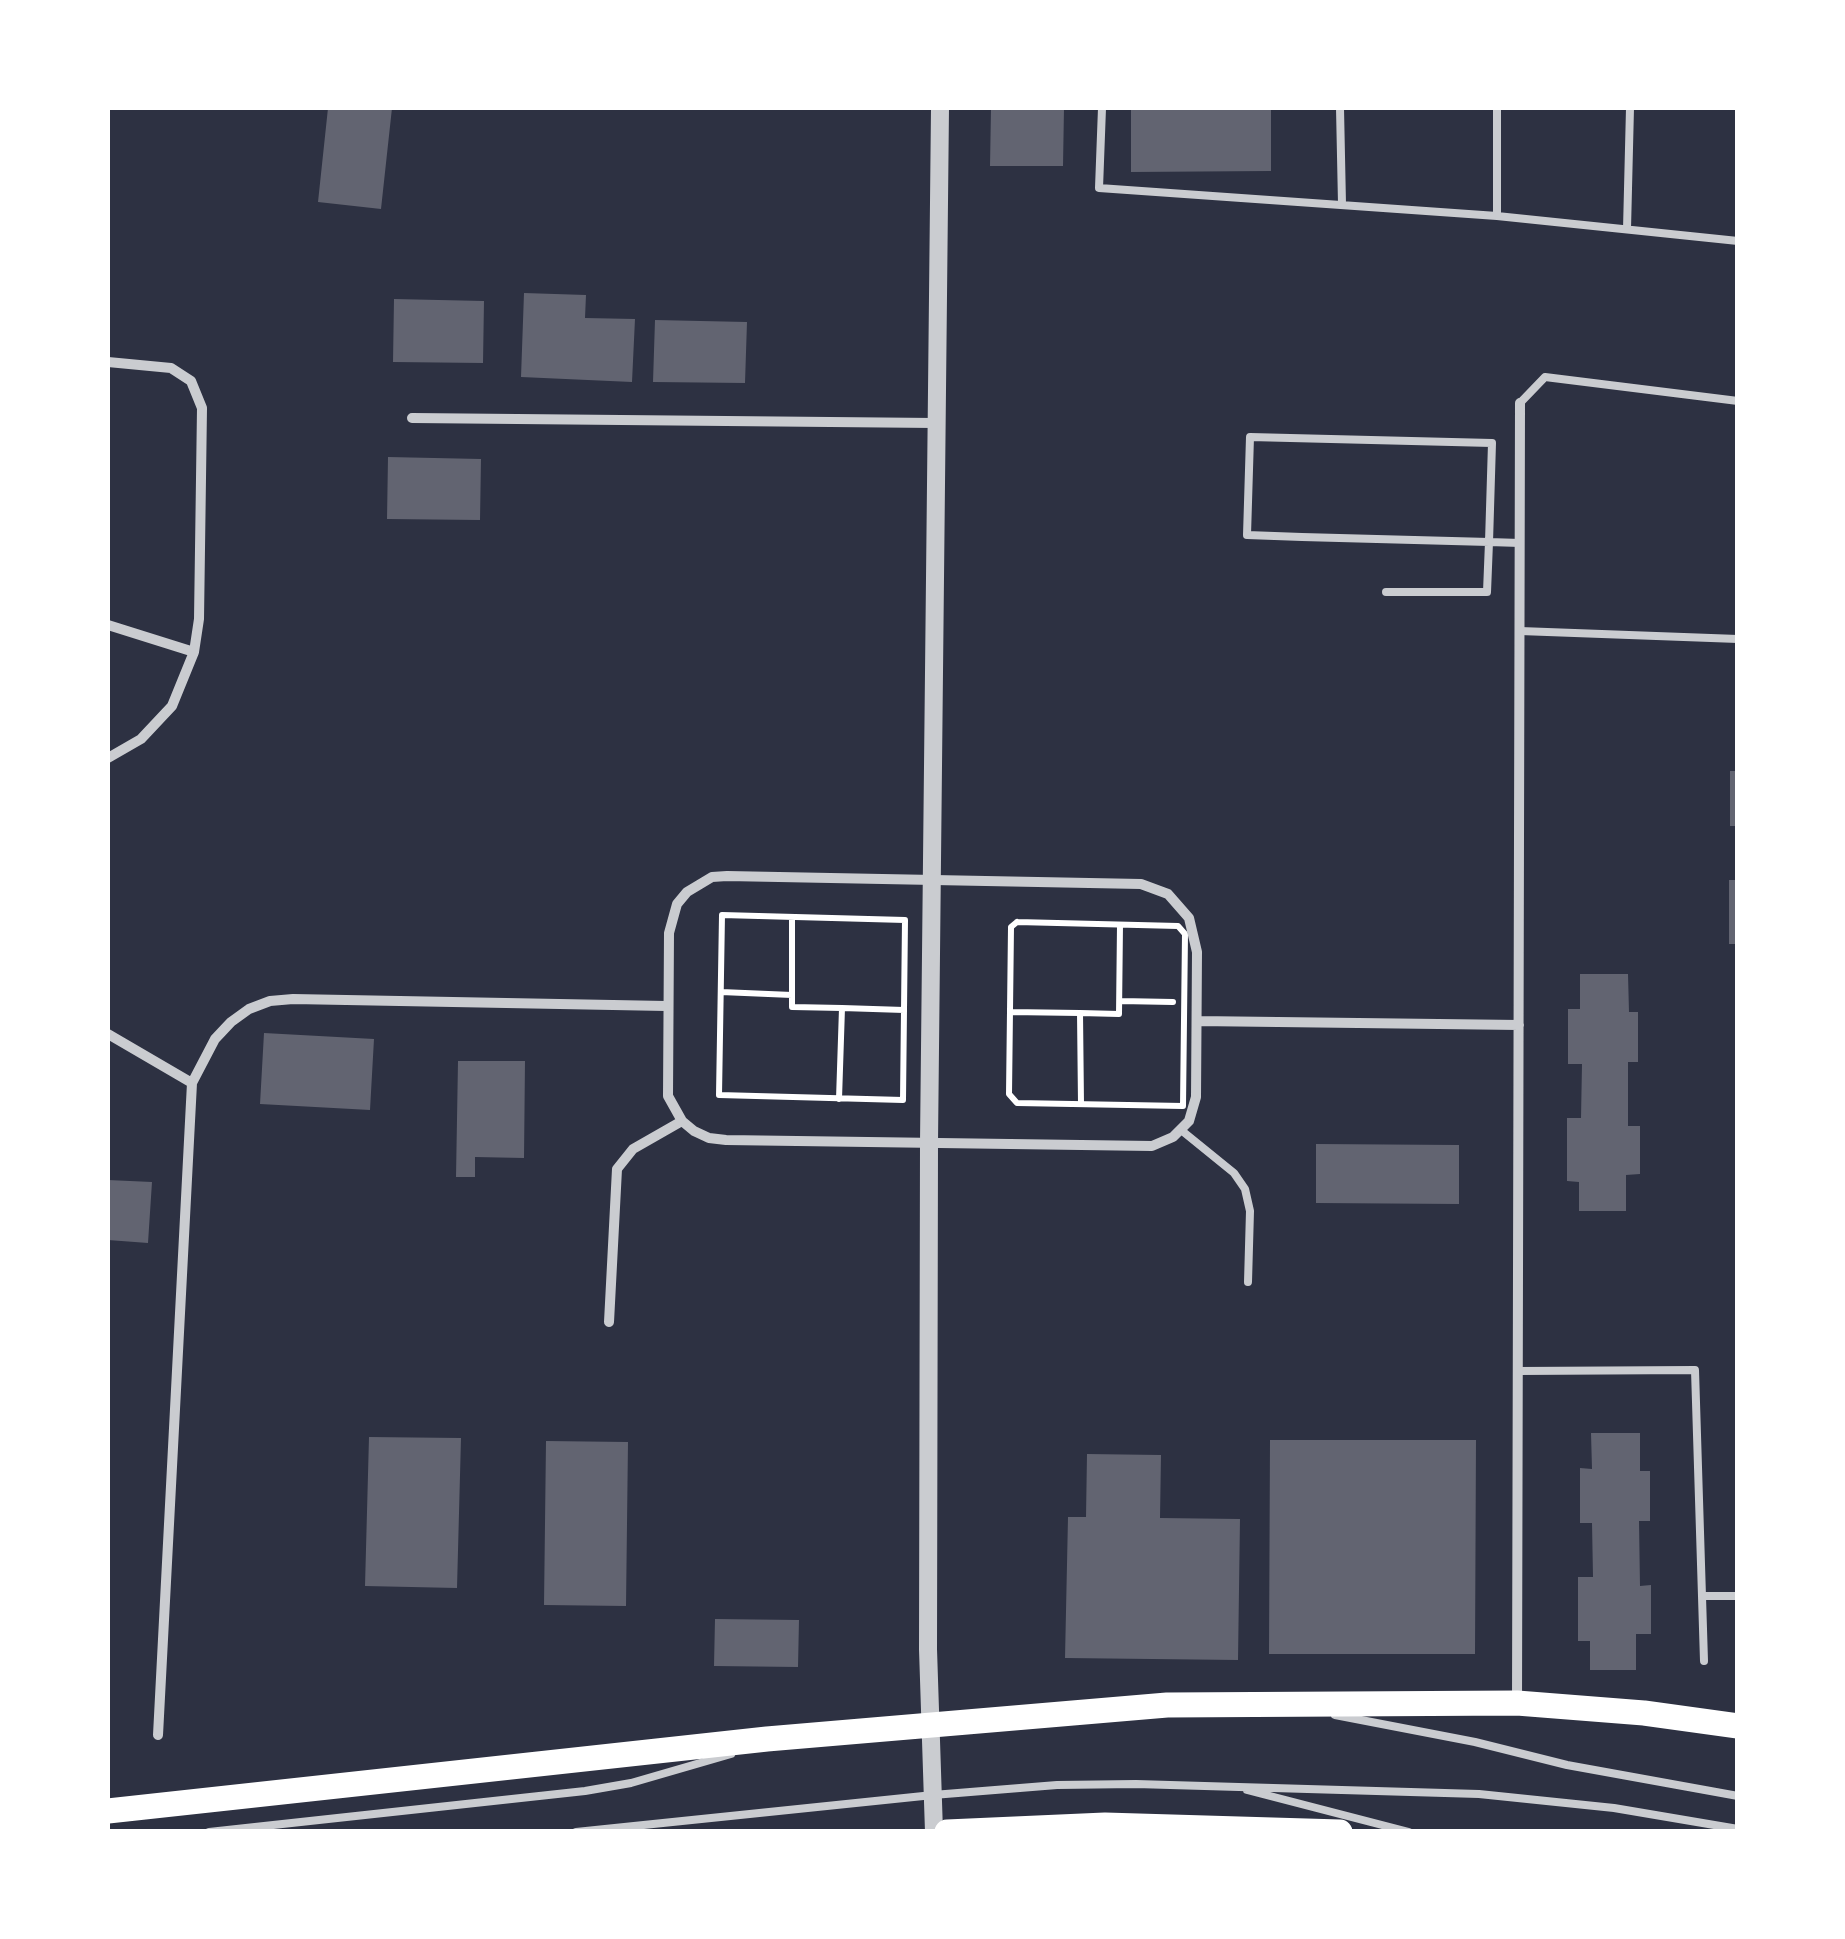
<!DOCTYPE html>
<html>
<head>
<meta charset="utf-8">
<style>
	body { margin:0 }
	#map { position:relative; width:1845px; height:1939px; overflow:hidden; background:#2d3142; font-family:"Source Sans 3",sans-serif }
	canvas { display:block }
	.frame { position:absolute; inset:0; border:110px solid #fff; pointer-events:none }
</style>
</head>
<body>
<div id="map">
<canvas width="1845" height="1939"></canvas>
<div class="frame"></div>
</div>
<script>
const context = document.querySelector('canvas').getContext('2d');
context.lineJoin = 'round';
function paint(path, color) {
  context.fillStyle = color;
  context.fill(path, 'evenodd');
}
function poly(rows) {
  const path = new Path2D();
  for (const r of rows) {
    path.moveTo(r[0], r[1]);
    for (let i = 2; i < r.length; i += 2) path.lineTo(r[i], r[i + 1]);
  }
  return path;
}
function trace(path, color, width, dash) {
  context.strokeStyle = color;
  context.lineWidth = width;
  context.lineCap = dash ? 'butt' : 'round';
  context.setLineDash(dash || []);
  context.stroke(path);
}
const building = poly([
	[328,108,392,108,381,209,318,202],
	[991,108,1064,108,1063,166,990,166],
	[1131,108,1271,108,1271,171,1131,172],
	[524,293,586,295,585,318,635,319,632,382,521,377],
	[394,299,484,301,483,363,393,362],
	[655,320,747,322,745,383,653,382],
	[388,457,481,459,480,520,387,519],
	[1730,771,1738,771,1738,826,1730,826],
	[1729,880,1738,880,1738,944,1729,944],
	[1580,974,1628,974,1629,1012,1638,1012,1638,1062,1628,1062,1628,1126,1640,1126,1640,1174,1626,1175,1626,1211,1579,1211,1579,1182,1567,1181,1567,1118,1581,1118,1582,1064,1568,1064,1568,1009,1580,1009],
	[264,1033,374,1039,370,1110,260,1104],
	[458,1061,525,1061,524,1158,475,1157,475,1177,456,1177],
	[1316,1144,1459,1145,1459,1204,1316,1203],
	[108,1180,152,1182,148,1243,108,1240],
	[1591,1433,1640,1433,1640,1471,1650,1471,1650,1521,1639,1521,1640,1586,1651,1585,1651,1634,1636,1634,1636,1670,1590,1670,1590,1641,1578,1641,1578,1577,1593,1577,1592,1523,1580,1523,1580,1468,1592,1469],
	[369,1437,461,1438,457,1588,365,1586],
	[1270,1440,1476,1440,1475,1654,1269,1654],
	[546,1441,628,1442,626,1606,544,1605],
	[1087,1454,1161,1455,1160,1518,1240,1519,1238,1660,1065,1658,1068,1517,1086,1517],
	[715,1619,799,1620,798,1667,714,1666]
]);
const path = poly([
	[722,915,905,920,903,1100,719,1095,722,915],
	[792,917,792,1007,842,1008],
	[1017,922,1178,926,1185,934,1183,1106,1017,1103,1009,1094,1011,927,1017,922],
	[721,992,792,995],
	[1120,1001,1173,1002],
	[1010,1012,1080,1013,1081,1104],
	[1080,1013,1119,1014,1120,925],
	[839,1099,842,1008,904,1010]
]);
const service = poly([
	[1102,108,1099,188,1497,216,1738,241],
	[1340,108,1342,204],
	[1497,216,1497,108],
	[1627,229,1630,108],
	[1520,403,1545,377,1738,401],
	[1386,592,1487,592,1489,542,1492,443,1250,437,1247,535,1302,537,1489,542,1520,543],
	[1520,631,1738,639],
	[1181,1130,1234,1173,1245,1189,1250,1211,1248,1282],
	[1518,1371,1695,1370,1704,1661],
	[1702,1596,1738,1596],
	[1335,1715,1475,1742,1567,1765,1738,1796],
	[1247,1790,1409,1832],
	[209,1832,585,1791,631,1783,731,1754],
	[576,1832,933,1795,1057,1785,1136,1784,1479,1794,1614,1808,1738,1829]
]);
const minor = poly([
	[108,362,171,368,191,381,202,408,199,619,194,652,172,706,141,739,108,758],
	[412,418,935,423],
	[108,625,194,652],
	[727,876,1141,884,1168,894,1189,918,1197,952,1196,1097,1189,1121,1173,1137,1152,1146,726,1140,709,1138,694,1131,682,1121,668,1096,669,933,677,904,687,892,712,877,727,876],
	[1197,1021,1519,1025],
	[108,1034,192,1083],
	[609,1322,617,1169,633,1149,682,1121],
	[1517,1702,1520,403],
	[158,1735,192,1083,215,1039,231,1022,249,1009,270,1001,293,999,666,1006]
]);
const tertiary = poly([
	[934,1832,928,1649,929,1142,940,108]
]);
const primary = poly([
	[108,1811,767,1739,1167,1705,1517,1703,1644,1713,1738,1726],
	[947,1832,1105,1825,1340,1832]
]);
paint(building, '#626471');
trace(path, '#fff', 6);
trace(service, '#caccd0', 8);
trace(minor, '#caccd0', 10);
trace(tertiary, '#caccd0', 18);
trace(primary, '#fff', 25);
</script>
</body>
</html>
